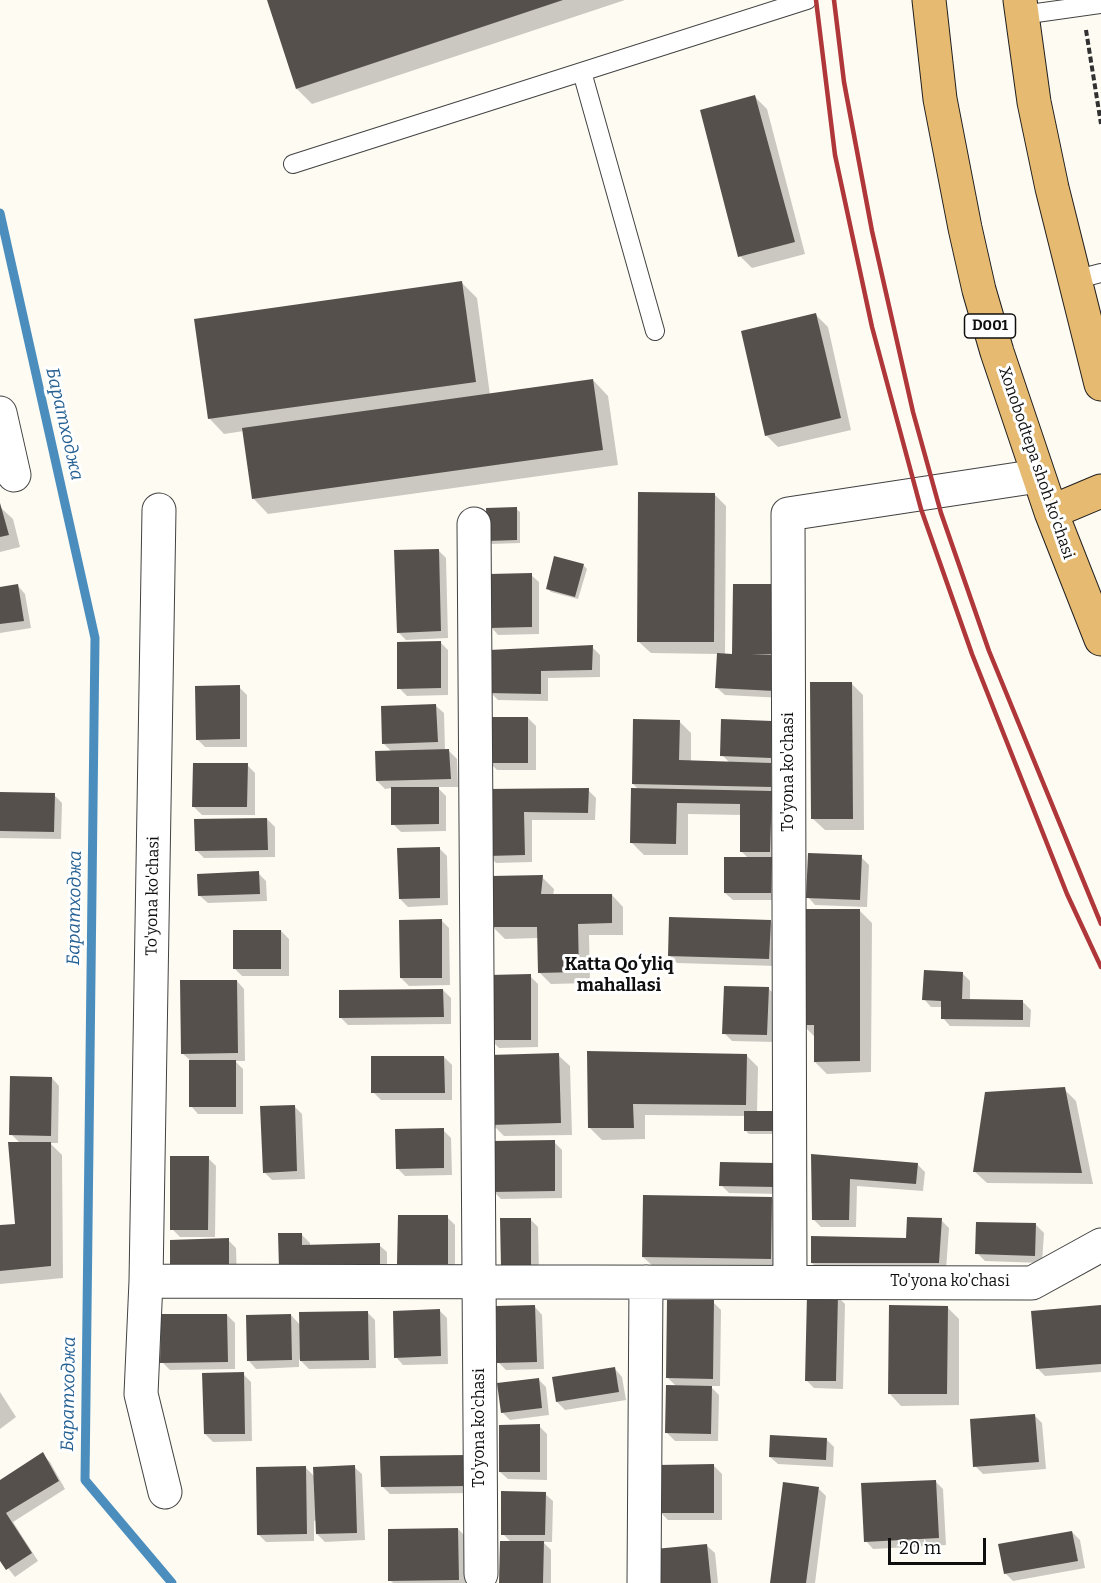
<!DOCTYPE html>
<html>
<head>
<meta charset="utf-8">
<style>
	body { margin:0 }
	#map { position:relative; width:1101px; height:1583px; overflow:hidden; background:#fdfbf2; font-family:Bitter,serif }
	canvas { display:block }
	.scale { position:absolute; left:888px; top:1538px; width:98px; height:27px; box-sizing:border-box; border:3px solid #0f0f0f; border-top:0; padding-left:8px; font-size:18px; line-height:21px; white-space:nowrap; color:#0f0f0f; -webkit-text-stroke:4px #fff; paint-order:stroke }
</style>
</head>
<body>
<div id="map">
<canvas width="1101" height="1583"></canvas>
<div class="scale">20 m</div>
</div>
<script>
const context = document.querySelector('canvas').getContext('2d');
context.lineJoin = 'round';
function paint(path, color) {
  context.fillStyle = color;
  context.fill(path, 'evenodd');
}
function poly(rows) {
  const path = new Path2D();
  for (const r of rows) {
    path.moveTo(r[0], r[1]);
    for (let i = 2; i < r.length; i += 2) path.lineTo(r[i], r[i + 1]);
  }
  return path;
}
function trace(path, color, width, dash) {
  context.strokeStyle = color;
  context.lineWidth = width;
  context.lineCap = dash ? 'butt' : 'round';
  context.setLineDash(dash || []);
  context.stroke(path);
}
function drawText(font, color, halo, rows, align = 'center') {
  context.font = font + ' Bitter,serif';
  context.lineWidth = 6;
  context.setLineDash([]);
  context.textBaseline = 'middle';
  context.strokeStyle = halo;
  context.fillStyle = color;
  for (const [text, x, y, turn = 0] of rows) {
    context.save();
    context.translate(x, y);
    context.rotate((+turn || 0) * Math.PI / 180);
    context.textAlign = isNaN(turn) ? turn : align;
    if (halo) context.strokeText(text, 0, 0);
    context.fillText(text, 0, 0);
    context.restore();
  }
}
const shadow = poly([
	[268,0,625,0,312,104,297,89],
	[755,97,767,109,805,254,752,268,740,256],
	[462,283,477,298,490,395,593,380,608,396,618,465,268,514,253,498,244,431,224,434,209,418],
	[816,315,828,327,851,430,778,447,766,435],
	[714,494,726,506,725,655,734,655,776,586,783,698,725,695,717,688,718,654,651,653,639,642],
	[0,507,13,519,20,547,0,552],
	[516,509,520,512,520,543,492,544,488,540],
	[438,550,446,558,448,638,406,640,398,632],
	[583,565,587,569,578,599,551,592,548,589],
	[531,575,539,582,539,634,498,635,491,627],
	[18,586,25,594,31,628,0,633,0,589],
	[440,642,448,650,448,695,407,696,399,688],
	[592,647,600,655,600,677,548,678,548,701,498,700,490,692],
	[851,683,863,695,864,830,825,830,813,819],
	[239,687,247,695,247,747,205,747,197,739],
	[436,706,444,713,445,751,449,751,457,759,458,787,437,787,446,796,446,831,401,832,393,824,392,788,385,789,377,781,392,752,384,744],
	[528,718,536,726,536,770,497,770,489,762],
	[679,721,691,733,691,762,730,763,722,755,772,722,780,730,778,765,770,765,782,777,779,900,733,900,725,893,749,859,741,851,742,815,688,814,688,855,644,855,632,843,639,790,633,784],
	[247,765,255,773,255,815,202,815,194,807],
	[488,790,588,790,596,798,595,820,532,820,532,862,496,863,488,855],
	[0,794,54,795,62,803,61,839,0,838],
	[267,819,275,827,275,857,204,858,196,850],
	[439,848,447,856,448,905,408,907,400,899],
	[861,857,869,865,867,907,815,905,808,897],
	[258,873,266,881,267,901,208,903,200,896],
	[542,877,554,889,553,896,612,895,623,907,623,935,589,935,590,983,551,984,539,972,538,938,505,939,493,927],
	[860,911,872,923,871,1072,827,1074,815,1062,814,1036,802,1024],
	[441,920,449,928,450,985,409,986,401,978],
	[770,921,778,929,777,966,677,963,669,955],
	[281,931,289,939,289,976,242,976,234,968],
	[962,973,970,981,970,1000,1023,1002,1031,1010,1030,1027,950,1026,943,1018,943,1007,931,1007,924,999],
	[530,976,538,984,538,1047,499,1048,491,1040],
	[237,981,244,989,245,1061,235,1061,243,1069,243,1114,198,1114,191,1106,191,1061,182,1053],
	[768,988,776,996,775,1042,732,1041,724,1033],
	[443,990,451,998,451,1024,348,1025,340,1017],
	[589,1052,746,1055,758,1067,757,1112,778,1134,749,1134,746,1131,746,1116,645,1115,645,1139,602,1140,590,1128],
	[558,1055,570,1066,572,1135,504,1136,492,1124],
	[444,1057,452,1065,452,1100,381,1100,373,1092],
	[52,1078,59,1086,58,1143,50,1143,62,1155,63,1278,0,1284,0,1227,17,1225,20,1143,11,1134],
	[1064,1089,1076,1101,1093,1184,987,1183,975,1172],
	[294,1106,302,1114,305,1179,272,1180,264,1172],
	[443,1130,451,1138,452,1175,405,1176,397,1168],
	[554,1142,562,1150,562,1198,501,1199,493,1191],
	[813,1155,917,1164,925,1172,923,1191,857,1186,856,1227,821,1227,813,1219],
	[208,1158,216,1166,215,1237,180,1237,172,1229],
	[774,1165,782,1194,729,1193,721,1185],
	[771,1198,783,1210,782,1270,655,1268,643,1257],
	[447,1217,455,1225,455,1272,407,1271,399,1264],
	[530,1219,538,1227,539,1274,510,1274],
	[941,1220,949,1228,946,1270,820,1271,812,1263,908,1239],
	[1036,1225,1044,1233,1042,1263,985,1261,977,1253],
	[302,1235,310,1243,310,1246,379,1245,387,1252,387,1273,288,1275],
	[228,1240,236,1248,237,1278,171,1241],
	[837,1296,845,1304,843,1389,814,1388,807,1381],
	[713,1302,721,1310,720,1386,710,1386,719,1395,718,1441,675,1441,667,1433,677,1387,668,1378],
	[535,1307,542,1315,544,1369,506,1370,498,1362],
	[947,1307,959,1319,959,1405,901,1406,890,1394],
	[1101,1307,1101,1372,1045,1376,1037,1368],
	[439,1310,447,1318,448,1364,403,1365,396,1357],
	[367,1312,375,1320,376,1368,309,1369,299,1359,299,1367,256,1369,249,1361,291,1315,301,1326],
	[227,1315,235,1323,235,1369,170,1370,162,1362],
	[615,1369,622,1377,626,1400,565,1410,557,1402],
	[243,1374,251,1382,252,1441,213,1442,205,1434],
	[538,1379,546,1387,549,1415,510,1420,502,1412],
	[0,1392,16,1417,0,1429],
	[1034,1415,1042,1423,1046,1469,983,1474,975,1466],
	[539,1426,547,1434,547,1480,508,1479,500,1472],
	[826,1439,834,1447,833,1467,778,1464,770,1457],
	[42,1454,50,1462,65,1489,13,1522,38,1561,15,1577,0,1558,0,1482],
	[466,1457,474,1493,390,1494,382,1486],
	[714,1466,722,1474,722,1520,668,1520,660,1512],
	[354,1467,362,1474,365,1540,325,1542,317,1534,317,1520,314,1521,314,1541,266,1542,258,1534,306,1468,315,1477],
	[935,1481,943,1489,946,1545,873,1549,866,1541],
	[819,1489,826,1496,815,1583,772,1583],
	[545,1494,553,1501,552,1542,543,1542,551,1550,551,1583,501,1583,511,1542,503,1534],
	[458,1529,466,1537,466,1583,393,1583,390,1580],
	[1072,1532,1080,1540,1085,1568,1013,1581,1005,1573],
	[707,1546,715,1553,718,1583,660,1583]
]);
const stream = poly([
	[0,213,95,638,85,1480,172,1583]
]);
const building = poly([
	[267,0,563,0,296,89],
	[755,95,795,242,738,257,700,110],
	[462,281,476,382,208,419,194,319],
	[816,313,841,418,765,436,741,331],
	[593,379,603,450,252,499,242,428],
	[638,492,715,493,714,642,637,642],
	[0,503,9,535,0,537],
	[517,507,517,540,487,541,486,508],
	[439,549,441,631,397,633,394,550],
	[554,556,584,564,575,597,546,589],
	[532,573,532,627,489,628,489,574],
	[18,584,24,621,0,624,0,587],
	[733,584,777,584,777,654,751,654,777,655,775,691,715,688,717,653,732,654],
	[441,641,441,688,397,689,397,642],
	[593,645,592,670,541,671,541,694,488,693,489,650],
	[810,682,852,682,853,819,811,819],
	[240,685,240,739,196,740,195,686],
	[436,704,438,742,382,744,381,706],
	[487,717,528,717,528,763,488,763],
	[633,719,680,720,679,760,771,763,771,787,632,784],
	[721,719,772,721,771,758,720,756],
	[449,749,451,779,376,781,375,751],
	[193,763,248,763,247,807,192,807],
	[391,787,439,787,439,824,391,825],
	[589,788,588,813,524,812,525,855,487,856,486,789],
	[631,788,772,791,770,852,740,852,740,804,677,803,676,844,630,843],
	[0,792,55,793,54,832,0,831],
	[267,818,268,850,195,851,194,819],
	[440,847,440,898,399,899,397,848],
	[808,853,862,855,860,900,806,898],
	[724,857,772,857,771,893,724,893],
	[259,871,260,894,198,896,197,874],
	[543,875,541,894,612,894,612,923,578,924,579,972,538,973,537,927,491,927,491,876],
	[802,909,860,909,860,1061,814,1062,814,1025,801,1025],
	[669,917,771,920,769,959,668,956],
	[442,919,442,978,400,978,399,920],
	[233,930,281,930,281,969,233,969],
	[924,970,963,972,962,999,1023,1000,1023,1020,941,1019,941,1001,922,1000],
	[531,974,531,1040,490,1040,489,975],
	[180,980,237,980,238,1053,181,1054],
	[724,986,769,987,767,1035,722,1034],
	[443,989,444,1017,339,1018,339,990],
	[587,1051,747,1054,746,1105,633,1104,634,1128,588,1128],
	[559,1053,561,1123,490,1125,489,1055],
	[371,1056,444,1056,445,1093,371,1093],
	[189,1060,236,1060,236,1107,189,1107],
	[10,1076,52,1077,51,1136,9,1135],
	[1065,1087,1082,1173,973,1172,985,1092],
	[295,1105,297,1171,263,1173,260,1106],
	[744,1111,775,1111,775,1131,744,1131],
	[444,1128,444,1168,396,1169,395,1129],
	[555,1140,555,1191,491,1192,491,1141],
	[8,1142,51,1142,51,1266,0,1271,0,1225,15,1224],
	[811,1154,918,1163,916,1184,850,1179,849,1220,812,1220],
	[170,1156,209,1156,208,1230,170,1230],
	[720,1162,775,1163,774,1187,719,1186],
	[643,1195,772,1197,771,1259,642,1257],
	[398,1215,448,1215,448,1264,397,1264],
	[907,1217,942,1218,939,1263,811,1263,811,1236,906,1238],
	[500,1218,531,1218,531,1266,501,1267],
	[976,1222,1036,1223,1035,1256,975,1254],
	[278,1233,302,1233,302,1245,380,1243,380,1266,279,1268],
	[229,1238,229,1271,170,1272,170,1240],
	[807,1294,838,1295,836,1381,805,1381],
	[667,1300,714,1300,713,1379,666,1378],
	[535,1305,537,1362,497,1363,496,1306],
	[889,1305,948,1306,947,1394,888,1394],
	[1101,1305,1101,1364,1036,1369,1031,1311],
	[440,1309,441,1356,394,1358,393,1311],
	[368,1311,369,1360,300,1361,299,1312],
	[161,1314,227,1314,228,1362,160,1363],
	[291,1314,292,1360,247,1361,246,1315],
	[615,1367,619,1392,556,1402,552,1377],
	[244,1372,245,1434,204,1434,202,1373],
	[539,1378,542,1408,501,1413,497,1383],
	[666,1385,712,1386,711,1434,665,1433],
	[1035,1414,1039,1462,973,1467,970,1419],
	[540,1424,540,1472,499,1472,499,1425],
	[770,1435,827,1438,826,1460,769,1457],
	[43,1452,59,1481,6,1513,32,1553,6,1570,0,1561,0,1480],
	[467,1455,467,1486,381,1487,380,1456],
	[714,1464,714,1513,658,1513,658,1465],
	[355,1465,357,1533,316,1534,313,1467],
	[306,1466,307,1534,257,1535,256,1467],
	[936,1480,939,1538,864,1542,861,1483],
	[783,1482,819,1487,806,1583,770,1583],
	[501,1491,546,1492,545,1535,501,1535],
	[458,1528,459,1580,388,1581,388,1529],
	[1072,1531,1078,1561,1004,1574,998,1544],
	[500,1541,544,1541,543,1583,499,1583],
	[707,1544,711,1583,659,1583,655,1549]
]);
const path = poly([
	[1086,30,1101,124]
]);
const service = poly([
	[1022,15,1101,4],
	[582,72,655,331],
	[293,164,807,0],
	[1074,280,1101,273]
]);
const minor = poly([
	[0,413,14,475],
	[159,510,146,1281,141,1394,165,1492],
	[474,524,481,1574],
	[146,1281,1032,1283,1101,1245],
	[790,1282,788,514,1038,476],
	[644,1583,646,1282]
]);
const trunk = poly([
	[929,0,940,99,965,228,979,290,997,352,1051,512,1101,639],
	[1020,0,1034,102,1052,188,1101,384],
	[1051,512,1101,491]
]);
const rail = poly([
	[816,0,835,155,872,327,921,509,972,654,1067,894,1101,967],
	[834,0,844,82,872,231,913,412,941,513,989,651,1101,924]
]);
const shields = [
	[990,326,51]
];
const shieldNames = [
	["D001",990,326]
];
const streetNames = [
	["Xonobodtepa shoh ko'chasi",1036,463,71],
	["To'yona ko'chasi",789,772,-90],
	["To'yona ko'chasi",153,896,-89],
	["To'yona ko'chasi",950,1282],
	["To'yona ko'chasi",480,1428,-90]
];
const waterNames = [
	["Баратходжа",64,424,77],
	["Баратходжа",75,908,-89],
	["Баратходжа",69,1394,-89]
];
const neighbourhoodNames = [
	["Katta Qoʻyliq",619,965],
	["mahallasi",619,986]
];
paint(shadow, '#0003');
trace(stream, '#4b8ebe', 9);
paint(building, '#56504c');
trace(service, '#424242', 20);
trace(minor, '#424242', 35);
trace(trunk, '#202020', 35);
trace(path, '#313131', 4, [6, 3]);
trace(service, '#fff', 18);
trace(minor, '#fff', 33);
trace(trunk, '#e6ba70', 33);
trace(rail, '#af3639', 4.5);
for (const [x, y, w] of shields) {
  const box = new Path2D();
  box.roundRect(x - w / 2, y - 12, w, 24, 4.5);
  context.fillStyle = '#fff';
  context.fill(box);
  trace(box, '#0f0f0f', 1.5);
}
drawText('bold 15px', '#0f0f0f', null, shieldNames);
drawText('16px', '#0f0f0f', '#fff', streetNames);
drawText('italic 18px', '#266193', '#fff', waterNames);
drawText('bold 18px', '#0f0f0f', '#fff', neighbourhoodNames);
</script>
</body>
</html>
